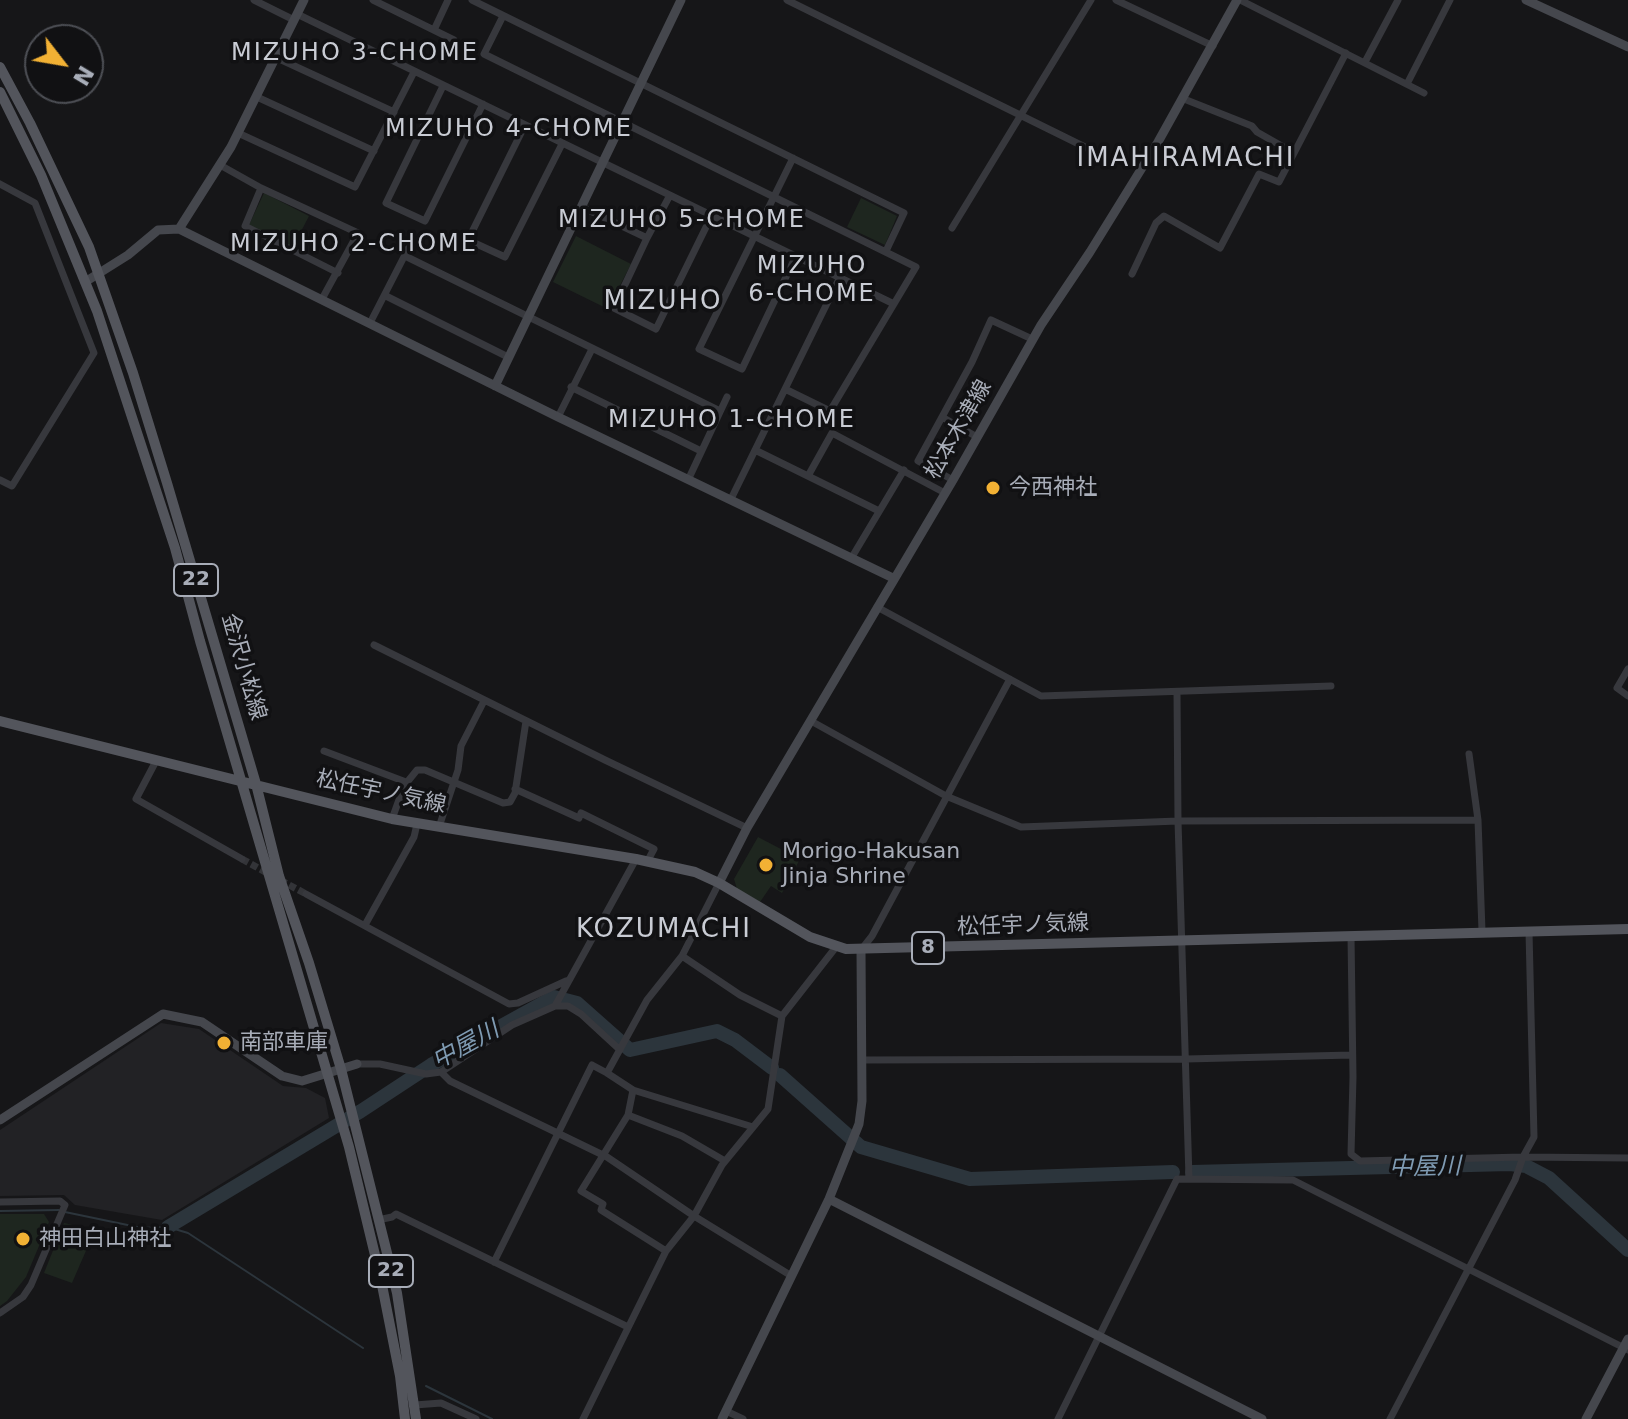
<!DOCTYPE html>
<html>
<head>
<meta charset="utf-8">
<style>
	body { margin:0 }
	#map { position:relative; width:1628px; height:1419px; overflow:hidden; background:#161618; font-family:"DejaVu Sans",sans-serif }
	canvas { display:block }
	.north { position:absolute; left:24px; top:24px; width:80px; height:80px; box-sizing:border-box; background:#111113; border:2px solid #4d4f55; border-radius:50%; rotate:121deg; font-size:22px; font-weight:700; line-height:32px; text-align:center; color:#a8adb8 }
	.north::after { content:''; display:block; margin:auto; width:28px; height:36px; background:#f2b134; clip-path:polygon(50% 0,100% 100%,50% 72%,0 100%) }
</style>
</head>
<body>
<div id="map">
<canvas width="1628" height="1419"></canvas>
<div class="north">N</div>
</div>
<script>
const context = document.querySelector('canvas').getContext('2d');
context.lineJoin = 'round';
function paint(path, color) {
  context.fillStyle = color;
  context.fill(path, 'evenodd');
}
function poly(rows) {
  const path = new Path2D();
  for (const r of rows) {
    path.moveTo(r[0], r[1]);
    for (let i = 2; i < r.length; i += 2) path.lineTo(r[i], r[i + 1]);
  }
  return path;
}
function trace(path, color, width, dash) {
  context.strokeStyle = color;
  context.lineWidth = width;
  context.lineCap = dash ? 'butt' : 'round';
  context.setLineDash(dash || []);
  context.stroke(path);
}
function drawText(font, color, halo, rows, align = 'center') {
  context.font = font + ' "DejaVu Sans","Noto Sans JP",sans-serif';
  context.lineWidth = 7;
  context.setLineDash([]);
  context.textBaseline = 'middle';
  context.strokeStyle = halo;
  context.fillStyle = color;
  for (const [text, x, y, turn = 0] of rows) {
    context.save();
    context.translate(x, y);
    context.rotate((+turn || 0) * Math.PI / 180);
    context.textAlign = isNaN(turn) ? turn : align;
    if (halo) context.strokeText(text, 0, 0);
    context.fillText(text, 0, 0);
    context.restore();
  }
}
const built = poly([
	[161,1023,199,1029,283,1086,306,1088,325,1098,329,1118,162,1220,75,1205,64,1195,0,1196,0,1130]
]);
const green = poly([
	[264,193,309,216,293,247,249,225],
	[861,198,897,216,885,245,847,227],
	[576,236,631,264,608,309,553,282],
	[758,837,800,859,782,893,771,886,760,902,737,889,734,879],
	[0,1214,44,1214,49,1222,26,1277,7,1301,0,1306],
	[64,1223,95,1230,72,1283,44,1273]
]);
const stream = poly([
	[0,1211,59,1210],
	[65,1212,142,1228,168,1227,188,1233,363,1348],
	[426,1386,492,1419]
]);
const river = poly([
	[780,1075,861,1147,970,1179,1173,1172],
	[1192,1172,1510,1164,1526,1166,1549,1178,1628,1250],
	[168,1227,361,1111,431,1065,554,997,577,1003,630,1050,717,1031,735,1040,772,1068]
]);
const streetTunnel = poly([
	[242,859,269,874],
	[280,880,306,894]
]);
const street = poly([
	[254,0,294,20],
	[373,0,454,40],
	[472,0,904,213,886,251],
	[787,0,1093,151],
	[1116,0,1213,46],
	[1240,0,1424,93],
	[297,14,894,304],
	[503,16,484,54,916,267,830,411,785,389],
	[434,30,448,0],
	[275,57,394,112],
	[1365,62,1398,0],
	[1407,84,1450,0],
	[443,86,386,203,425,221,483,104],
	[257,97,374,151],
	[1184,99,1252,126,1257,132,1294,153],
	[525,125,468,240,505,257,562,144],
	[238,133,355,187,414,72],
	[793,158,699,349,742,369,795,258],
	[220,165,261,188,358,233,322,299],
	[0,184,35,203,94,353,12,486,0,480],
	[261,188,245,226,338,273],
	[669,197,647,238,614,308,656,329,711,217],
	[582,207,647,238],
	[952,228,1091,0],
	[405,256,720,411],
	[1132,274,1156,223,1164,216,1220,248,1259,174,1279,182,1346,53],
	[386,296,508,357],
	[370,323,409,247],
	[571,387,701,451],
	[558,417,592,349],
	[942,417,977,437],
	[755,450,879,511],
	[808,476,832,433,945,493],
	[689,478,727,397],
	[953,480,918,461,972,362,991,320,1032,339],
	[731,499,839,279],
	[852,557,904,470],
	[877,607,1041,696,1331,686],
	[374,645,605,760,747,828],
	[1628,669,1617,688,1628,696],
	[1177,692,1178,821,1189,1178],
	[811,721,946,796,1021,827,1178,821,1478,820],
	[324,751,406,782],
	[1469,754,1478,820,1482,931],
	[156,761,136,799,242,859],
	[515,789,579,818],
	[581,813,654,849,647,862],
	[392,819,404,786,417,770,425,770,503,803,510,802,515,793,526,721],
	[439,827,458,770,461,746,484,701],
	[719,883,682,956,647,1000,607,1073,633,1090,753,1127],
	[306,894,509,1004,518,1003,566,981],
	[365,925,414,837,417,824],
	[1351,936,1353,1077,1351,1154,1360,1161,1523,1157,1628,1158],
	[861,950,872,936,1010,679],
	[682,956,740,995,782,1016],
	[555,1006,568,1006,581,1014,620,1050],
	[862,1060,1186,1059,1352,1055],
	[357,1064,380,1064,426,1074,441,1072,512,1025,555,1006,636,859],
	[441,1072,450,1081,607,1157,694,1216,790,1275],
	[633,1090,628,1115,682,1136,725,1161],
	[628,1115,581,1191,603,1204,601,1210,666,1251],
	[0,1202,60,1201,65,1205,31,1285,23,1297,0,1313],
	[378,1220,392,1217,396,1214,628,1327],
	[494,1262,592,1065,607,1073],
	[415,1405,441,1403,476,1419],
	[726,1411,743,1419],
	[583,1419,666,1251,694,1216,722,1165,768,1109,782,1016,836,947],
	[1058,1419,1177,1179,1293,1180,1628,1350],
	[1390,1419,1515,1180,1523,1157,1534,1137,1529,932]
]);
const secondary = poly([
	[1526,0,1628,47],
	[179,229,231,147,304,0],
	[85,282,128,255,158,230,179,229,558,417,893,578],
	[495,386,681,0],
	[719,883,747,828,953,480,1041,325,1090,252,1158,142,1237,0],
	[0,1120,163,1014,202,1022,282,1076,302,1081,357,1064],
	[829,1199,1262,1419],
	[722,1419,829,1199,859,1124,862,1101,861,950],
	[1586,1419,1628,1339]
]);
const primary = poly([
	[0,67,30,123,89,247,133,373,167,483,256,784,279,876,309,963,341,1069,397,1293,416,1419],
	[0,92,41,175,97,311,175,548,200,641,349,1147,381,1280,400,1376,405,1419],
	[0,721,392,819,636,859,695,872,719,883,810,937,846,949,1628,929]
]);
const markers = [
	[993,488,8,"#f2b134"],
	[766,865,8,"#f2b134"],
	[224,1043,8,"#f2b134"],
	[23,1239,8,"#f2b134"]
];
const shields = [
	[196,580,44],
	[928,948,32],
	[391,1271,44]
];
const shieldNames = [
	["22",196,580],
	["8",928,948],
	["22",391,1271]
];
const streetNames = [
	["松本木津線",959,430,-60],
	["金沢小松線",243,667,74],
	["松任宇ノ気線",381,793,12],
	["松任宇ノ気線",1023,926,-2]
];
const poiNames = [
	["今西神社",1009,488],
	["Morigo-Hakusan",782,852],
	["Jinja Shrine",782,877],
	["南部車庫",240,1043],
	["神田白山神社",39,1239]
];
const neighbourhoodNames = [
	["MIZUHO 3-CHOME",355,54],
	["MIZUHO 4-CHOME",509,130],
	["MIZUHO 5-CHOME",682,221],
	["MIZUHO 2-CHOME",354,245],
	["MIZUHO",812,267],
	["6-CHOME",812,295],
	["MIZUHO 1-CHOME",732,421]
];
const waterNames = [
	["中屋川",466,1046,-29],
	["中屋川",1425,1168,-1]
];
const quarterNames = [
	["IMAHIRAMACHI",1186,159],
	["MIZUHO",663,302],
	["KOZUMACHI",664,930]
];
paint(built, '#222225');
paint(green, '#1e261f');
trace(stream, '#2c353c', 2);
trace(river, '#2c353c', 14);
trace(streetTunnel, '#333438', 7, [7, 3.5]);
trace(street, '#37383d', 7);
trace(secondary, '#45474d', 9);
trace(primary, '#53555c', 10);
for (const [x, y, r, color] of markers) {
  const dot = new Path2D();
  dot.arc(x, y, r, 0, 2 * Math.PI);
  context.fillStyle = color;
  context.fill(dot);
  trace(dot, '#111113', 3);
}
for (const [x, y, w] of shields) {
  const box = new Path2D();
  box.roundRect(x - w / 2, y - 16, w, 32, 6);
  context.fillStyle = '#111113';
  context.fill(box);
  trace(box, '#a8adb8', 2);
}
drawText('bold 20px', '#a8adb8', null, shieldNames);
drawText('22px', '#a8adb8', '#111113', streetNames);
drawText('22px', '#a8adb8', '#111113', poiNames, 'left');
context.letterSpacing = '2px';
drawText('24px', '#c9ccd4', '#111113', neighbourhoodNames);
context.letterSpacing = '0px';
drawText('italic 24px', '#7f9bb3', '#111113', waterNames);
context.letterSpacing = '2px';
drawText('26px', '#c9ccd4', '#111113', quarterNames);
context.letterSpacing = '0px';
</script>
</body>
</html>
